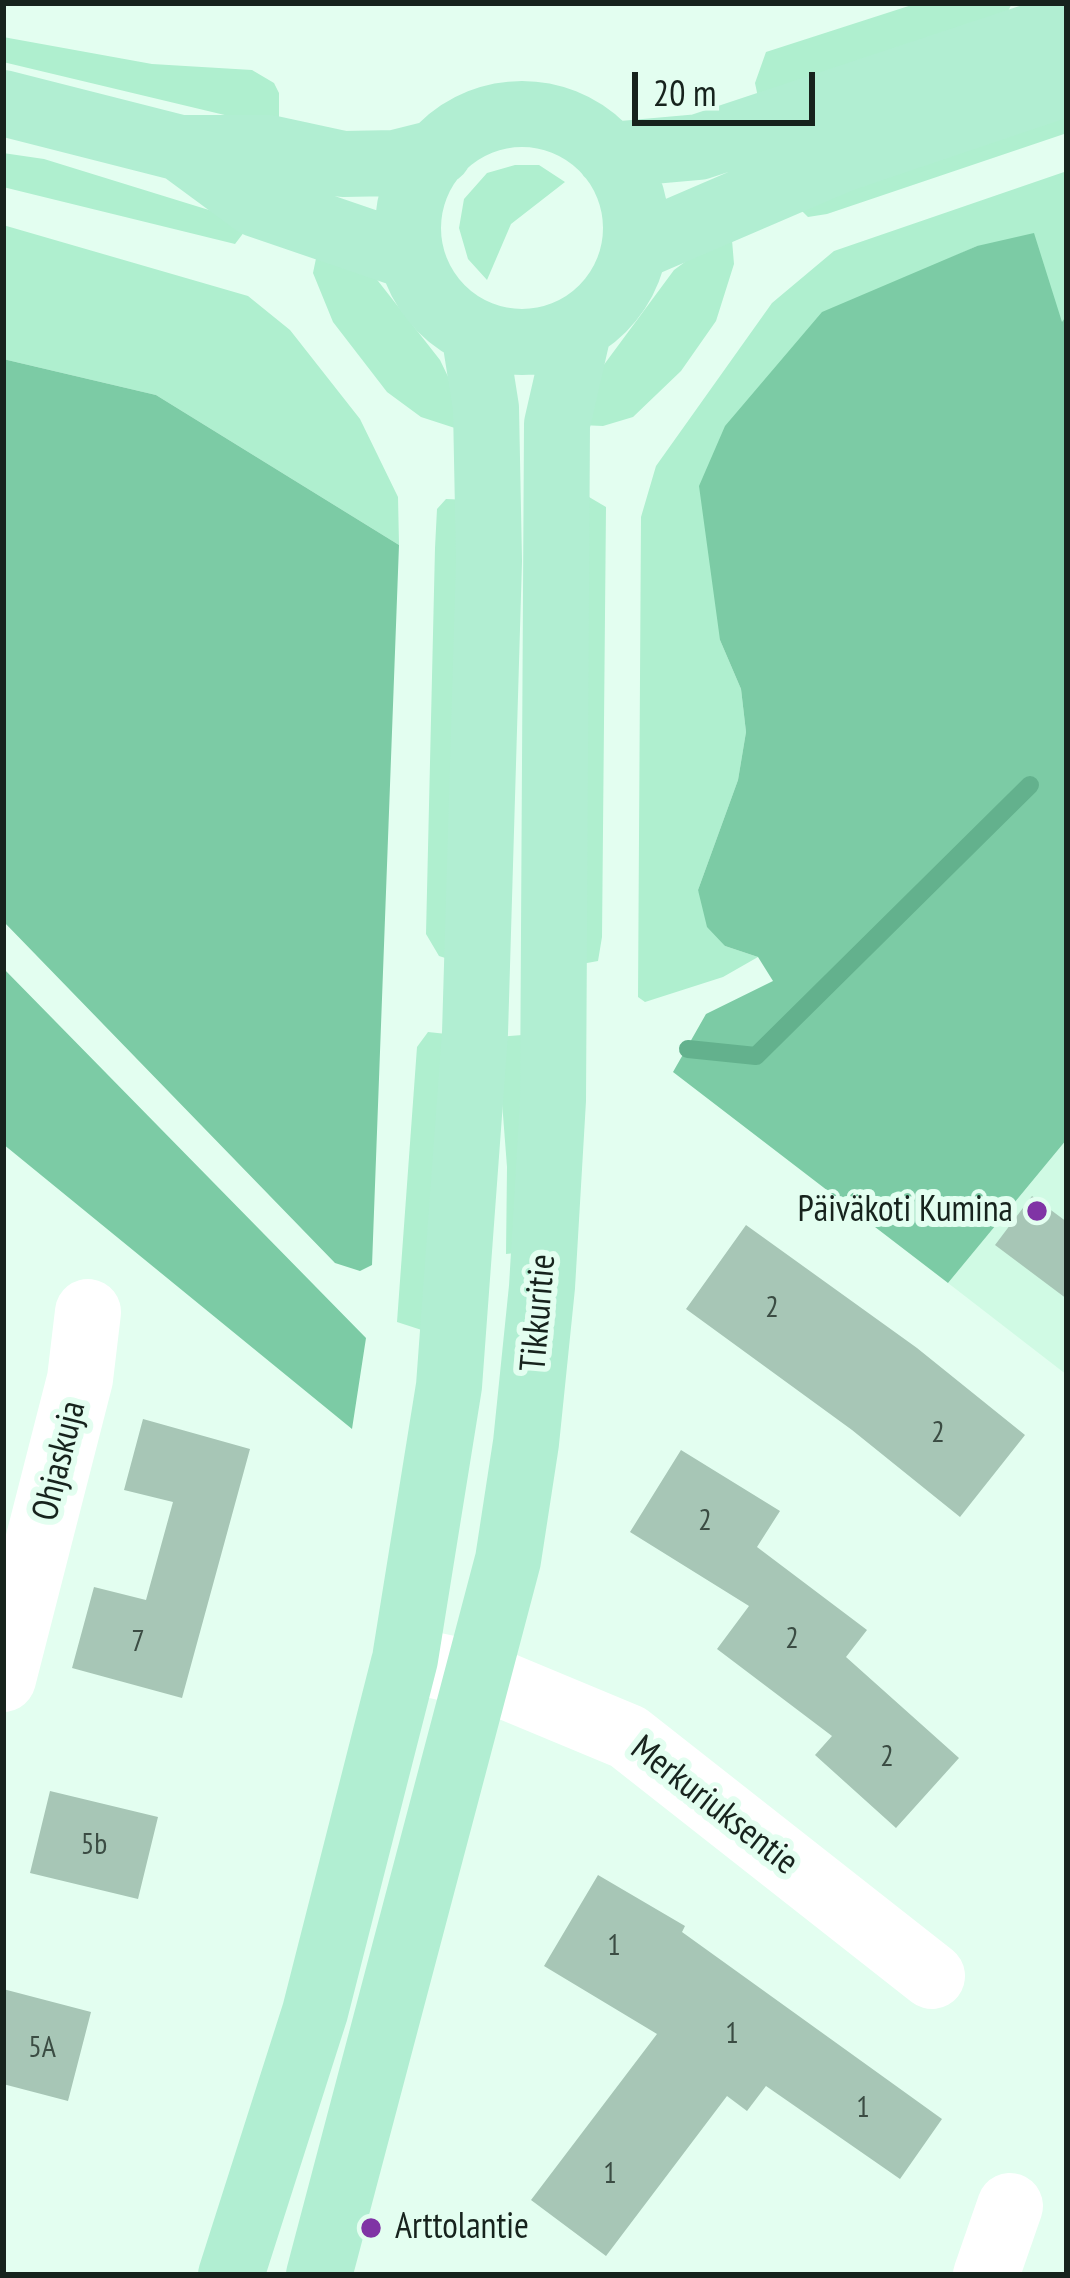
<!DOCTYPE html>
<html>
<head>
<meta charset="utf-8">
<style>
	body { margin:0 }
	#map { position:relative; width:1070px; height:2278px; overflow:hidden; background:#e3fef0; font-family:"PT Sans Narrow",sans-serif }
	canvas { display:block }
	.frame { position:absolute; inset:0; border:6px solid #17231d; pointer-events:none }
	.scale { position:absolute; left:632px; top:72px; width:183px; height:54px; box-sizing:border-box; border:6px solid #17231d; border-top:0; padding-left:15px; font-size:36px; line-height:42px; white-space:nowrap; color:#17231d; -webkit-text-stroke:9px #e3fef0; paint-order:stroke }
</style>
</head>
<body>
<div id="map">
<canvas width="1070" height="2278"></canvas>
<div class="frame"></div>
<div class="scale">20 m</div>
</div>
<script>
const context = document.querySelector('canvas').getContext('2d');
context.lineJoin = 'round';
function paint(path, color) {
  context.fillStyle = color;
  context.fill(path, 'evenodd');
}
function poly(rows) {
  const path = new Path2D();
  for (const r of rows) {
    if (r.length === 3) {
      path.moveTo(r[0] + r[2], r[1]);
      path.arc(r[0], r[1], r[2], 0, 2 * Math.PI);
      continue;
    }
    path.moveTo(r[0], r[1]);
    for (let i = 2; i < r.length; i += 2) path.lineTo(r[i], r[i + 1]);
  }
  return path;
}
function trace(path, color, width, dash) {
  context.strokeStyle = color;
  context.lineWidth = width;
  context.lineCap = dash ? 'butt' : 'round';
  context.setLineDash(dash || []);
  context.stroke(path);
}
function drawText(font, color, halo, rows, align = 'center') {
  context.font = font + ' "PT Sans Narrow",sans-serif';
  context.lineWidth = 12;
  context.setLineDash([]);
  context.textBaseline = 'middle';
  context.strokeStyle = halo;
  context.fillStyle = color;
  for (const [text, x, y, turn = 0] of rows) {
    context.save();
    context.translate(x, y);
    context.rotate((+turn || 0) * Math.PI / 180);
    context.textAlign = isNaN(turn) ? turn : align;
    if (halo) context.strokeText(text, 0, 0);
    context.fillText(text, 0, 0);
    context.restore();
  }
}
const built = poly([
	[1067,1139,1067,1375,948,1283]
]);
const green = poly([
	[918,3,1012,3,1003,22,760,107,755,83,766,52],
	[3,37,152,64,252,70,274,83,279,93,279,128,3,62],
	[1067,103,1067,133,827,214,808,217,801,210],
	[3,153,44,159,251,223,235,244,3,187],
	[515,165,539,165,565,182,511,224,487,280,468,259,459,228,464,199,487,173],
	[1067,171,1067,315,1062,324,977,246,871,294,720,640,741,689,746,732,738,780,698,890,725,946,758,957,723,977,645,1002,638,997,641,517,656,466,772,303,834,251],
	[3,225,248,296,290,330,360,419,398,497,399,545,156,395,3,359],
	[731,228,734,264,716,321,681,371,633,417,603,426,580,425,586,389,674,270],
	[319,244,371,272,440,360,453,387,461,430,421,417,387,392,333,322,313,273],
	[589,497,606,507,602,937,598,961,576,965],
	[446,499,471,500,458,962,439,956,426,934,435,548,437,509],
	[428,1032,456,1035,434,1334,397,1322,417,1047],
	[535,1034,525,1252,506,1254,507,1167,497,1037]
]);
const forest = poly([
	[1034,233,1062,322,1067,315,1067,1139,948,1283,673,1072,706,1014,773,981,758,957,725,946,707,927,698,890,738,780,746,732,741,689,720,640,699,486,725,426,822,312,977,246],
	[3,359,156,395,399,545,372,1265,360,1271,335,1263,3,921],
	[3,968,366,1338,352,1429,3,1144]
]);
const stream = poly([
	[688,1049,756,1056,1030,785]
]);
const building = poly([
	[1032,1196,1067,1222,1067,1299,995,1245],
	[746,1225,917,1348,1025,1435,960,1517,852,1430,686,1309],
	[143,1419,250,1449,182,1698,72,1668,94,1587,146,1600,173,1502,124,1490],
	[681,1450,780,1511,757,1547,867,1630,846,1657,959,1758,896,1828,815,1755,832,1736,717,1649,749,1606,630,1532],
	[50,1791,158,1817,138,1899,30,1873],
	[598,1875,685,1926,682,1932,942,2119,900,2179,766,2086,747,2111,727,2096,606,2256,531,2200,657,2034,544,1966],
	[3,1989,91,2012,68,2101,3,2084]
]);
const minor = poly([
	[405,1659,479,1675,628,1737,932,1976],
	[3,1679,80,1379,88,1312],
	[986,2275,1010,2206]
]);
const major = poly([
	[3,103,180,148,269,148,343,164,395,163,439,152],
	[522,228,114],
	[180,148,256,204,408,256],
	[609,155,699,147,1067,25],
	[635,248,842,159,1067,83],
	[231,2275,315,2012,405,1659,449,1386,475,1033,489,561,486,408,474,332],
	[319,2275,508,1560,526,1443,542,1287,553,1100,557,424,579,328]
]);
const markers = [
	[1037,1211,12,"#8034a5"],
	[371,2228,12,"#8034a5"]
];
const numberNames = [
	["2",772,1308],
	["2",938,1433],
	["2",705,1521],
	["2",792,1639],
	["7",138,1642],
	["2",887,1757],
	["5b",94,1845],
	["1",614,1946],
	["1",732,2034],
	["5A",42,2048],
	["1",863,2108],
	["1",610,2174]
];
const poiNames = [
	["Päiväkoti Kumina",1013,1211],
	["Arttolantie",395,2228,"left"]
];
const streetNames = [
	["Tikkuritie",539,1313,-85],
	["Ohjaskuja",60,1461,-76],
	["Merkuriuksentie",714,1806,38]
];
paint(built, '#d0fae4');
paint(green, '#afefcf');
paint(forest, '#7ccba5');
trace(stream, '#63b18d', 18);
paint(building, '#a7c6b6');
trace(minor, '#fff', 66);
trace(major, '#b1eed2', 66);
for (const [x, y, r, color] of markers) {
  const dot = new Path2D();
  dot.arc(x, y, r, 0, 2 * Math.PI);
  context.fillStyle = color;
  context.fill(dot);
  trace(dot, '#e3fef0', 4.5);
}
drawText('30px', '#3b4c43', null, numberNames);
drawText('36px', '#17231d', '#e3fef0', poiNames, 'right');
drawText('36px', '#17231d', '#e3fef0', streetNames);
</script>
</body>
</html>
